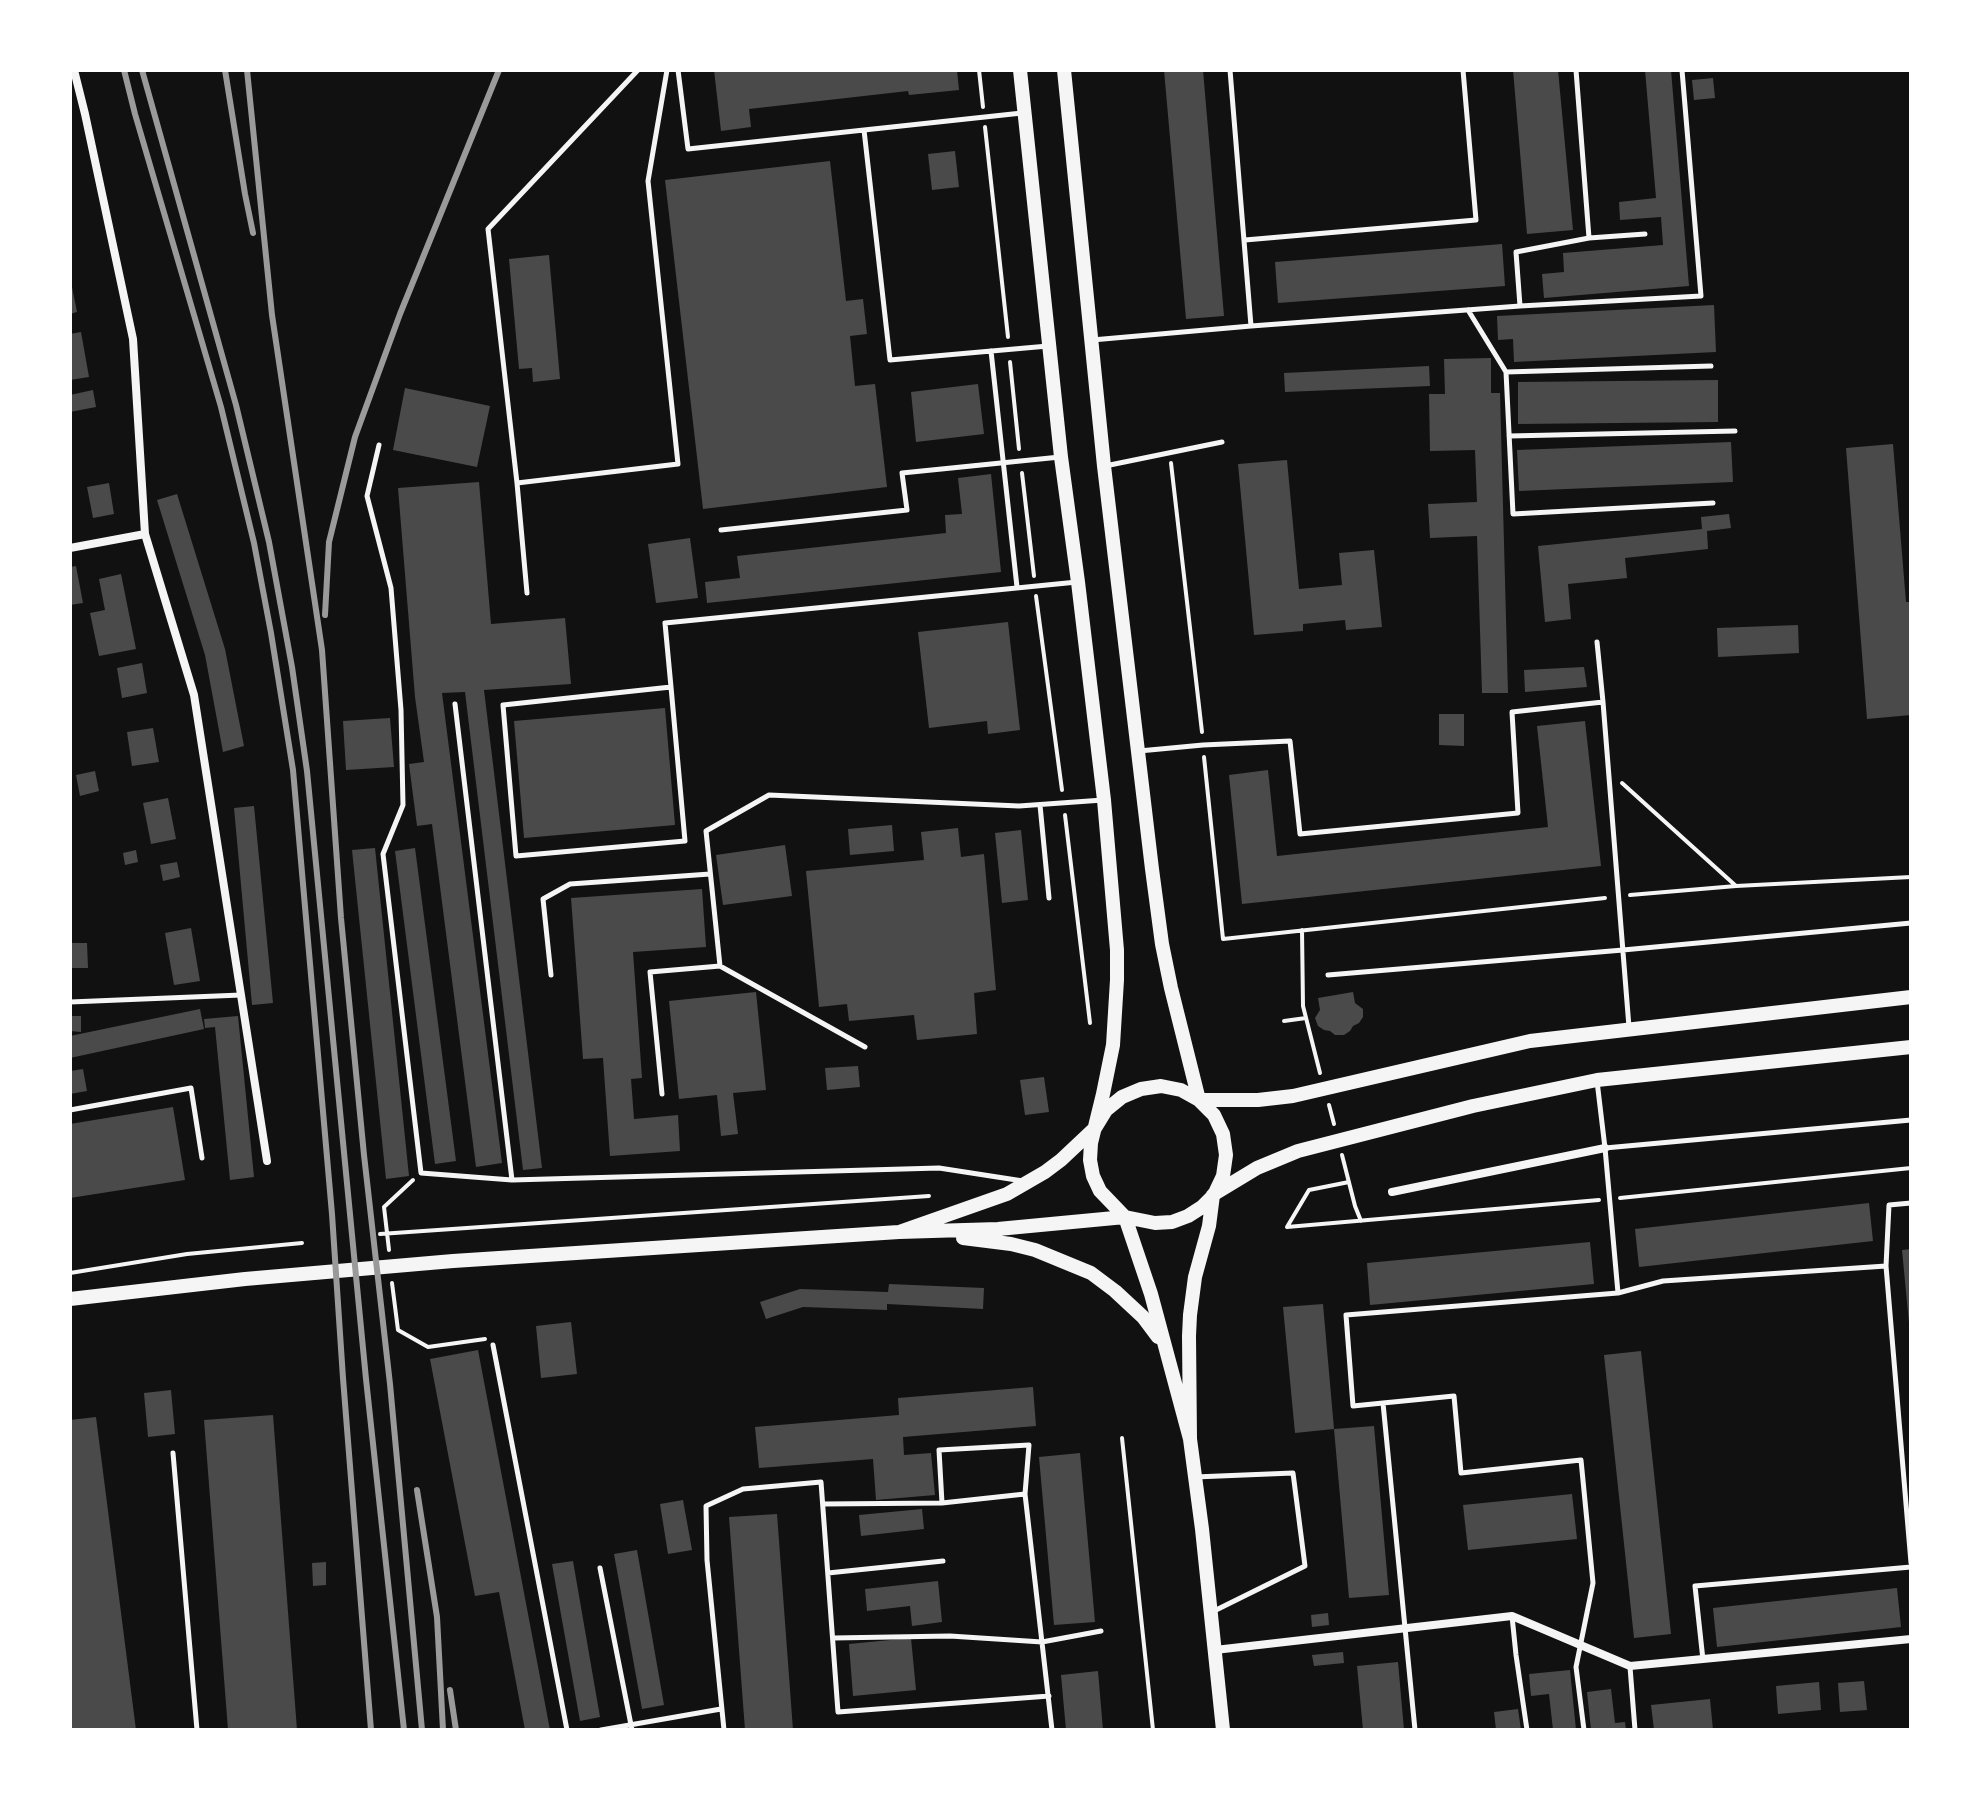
<!DOCTYPE html>
<html>
<head>
<meta charset="utf-8">
<style>
	body { margin:0 }
	#map { position:relative; width:1981px; height:1800px; overflow:hidden; background:#111; font-family:"Golos Text",sans-serif }
	canvas { display:block }
	.frame { position:absolute; inset:0; border:72px solid #fff; pointer-events:none }
</style>
</head>
<body>
<div id="map">
<canvas width="1981" height="1800"></canvas>
<div class="frame"></div>
</div>
<script>
const context = document.querySelector('canvas').getContext('2d');
context.lineJoin = 'round';
function paint(path, color) {
  context.fillStyle = color;
  context.fill(path, 'evenodd');
}
function poly(rows) {
  const path = new Path2D();
  for (const r of rows) {
    path.moveTo(r[0], r[1]);
    for (let i = 2; i < r.length; i += 2) path.lineTo(r[i], r[i + 1]);
  }
  return path;
}
function trace(path, color, width, dash) {
  context.strokeStyle = color;
  context.lineWidth = width;
  context.lineCap = dash ? 'butt' : 'round';
  context.setLineDash(dash || []);
  context.stroke(path);
}
const building = poly([
	[714,70,957,70,959,90,909,95,908,91,749,109,751,127,721,131],
	[1164,70,1203,70,1224,316,1186,319],
	[1513,70,1558,70,1573,230,1527,234],
	[1645,70,1671,70,1689,286,1544,298,1542,274,1564,272,1563,253,1663,245,1661,217,1620,220,1619,202,1656,198],
	[1713,78,1715,98,1694,100,1692,80],
	[955,151,959,187,932,190,928,154],
	[830,161,846,301,863,299,867,334,850,336,855,386,875,384,887,487,703,509,665,180],
	[1502,244,1505,286,1278,303,1275,262],
	[549,255,560,379,533,382,532,368,519,369,509,259],
	[70,282,71,282,77,312,70,314],
	[1714,305,1716,352,1514,362,1513,339,1498,340,1497,316],
	[81,332,89,377,70,380,70,334],
	[1491,358,1491,393,1500,393,1508,693,1482,693,1477,536,1430,538,1428,504,1477,502,1475,450,1430,451,1429,394,1445,394,1444,359],
	[1429,366,1430,386,1285,392,1284,373],
	[1718,380,1718,422,1518,424,1518,382],
	[978,384,984,434,916,442,911,392],
	[405,388,490,406,477,467,393,450],
	[93,390,96,407,70,412,70,395],
	[1731,442,1733,482,1519,491,1517,450],
	[1893,444,1906,602,1911,602,1911,638,1909,638,1911,715,1867,719,1846,448],
	[1287,460,1299,589,1342,585,1339,553,1374,550,1382,627,1346,630,1345,620,1303,624,1303,631,1254,635,1238,464],
	[991,474,1001,572,707,603,705,582,740,578,737,556,946,533,945,515,962,514,958,478],
	[479,482,491,624,565,618,571,684,484,690,542,1168,523,1170,465,692,442,693,502,1163,476,1167,432,824,417,826,409,764,424,762,415,697,398,488],
	[109,483,114,514,93,518,87,487],
	[177,494,225,649,244,746,223,752,205,655,157,500],
	[1729,514,1731,528,1707,531,1708,549,1625,558,1627,578,1568,584,1571,619,1545,622,1538,546,1702,529,1701,517],
	[690,538,698,598,656,603,648,544],
	[76,566,83,603,70,605,70,567],
	[121,574,136,649,99,656,90,613,105,610,99,579],
	[1008,622,1020,730,988,734,987,721,929,728,918,632],
	[1798,625,1799,653,1718,657,1717,628],
	[142,663,147,693,122,698,117,668],
	[1584,667,1587,687,1525,692,1524,670],
	[665,708,675,825,524,838,514,721],
	[1439,714,1464,714,1464,746,1439,745],
	[390,718,394,767,346,770,343,721],
	[1585,721,1601,866,1242,904,1229,775,1268,770,1277,856,1548,827,1537,726],
	[153,728,159,762,132,766,127,732],
	[95,771,99,791,80,796,76,775],
	[168,798,176,839,151,844,143,803],
	[254,806,273,1003,252,1005,234,808],
	[892,825,894,851,850,855,848,829],
	[958,828,961,857,984,854,996,990,974,993,977,1034,917,1040,914,1015,849,1021,847,1004,819,1007,806,871,924,860,921,832],
	[1021,830,1028,900,1002,903,995,833],
	[785,845,792,896,723,905,716,855],
	[375,848,409,1176,386,1179,352,850],
	[415,848,456,1161,435,1164,395,851],
	[136,850,138,862,125,865,123,853],
	[177,862,180,877,163,881,160,865],
	[702,889,706,947,633,952,642,1078,631,1079,634,1119,678,1115,680,1151,610,1156,603,1058,583,1059,571,898],
	[191,928,200,981,174,985,165,933],
	[70,943,87,943,88,968,70,968],
	[756,992,766,1090,733,1093,738,1134,721,1136,717,1095,679,1099,669,1001],
	[1353,992,1355,1003,1363,1009,1363,1017,1359,1023,1353,1026,1350,1031,1344,1035,1335,1035,1330,1031,1324,1030,1318,1026,1315,1018,1320,1010,1318,998],
	[200,1009,204,1029,70,1058,70,1036],
	[70,1016,81,1016,81,1032,70,1031],
	[238,1016,254,1177,230,1180,215,1027,205,1028,204,1019],
	[858,1066,860,1087,827,1090,825,1068],
	[83,1069,87,1091,70,1094,70,1071],
	[1044,1077,1049,1112,1025,1115,1020,1080],
	[173,1107,185,1180,70,1198,70,1124],
	[1869,1203,1873,1241,1639,1267,1635,1229],
	[1590,1242,1594,1284,1370,1305,1367,1263],
	[1911,1249,1911,1323,1909,1323,1902,1250],
	[889,1284,984,1288,983,1309,887,1304,887,1310,803,1307,766,1319,760,1302,800,1289,888,1292],
	[1323,1304,1334,1429,1374,1426,1389,1595,1349,1598,1334,1429,1295,1433,1283,1307],
	[571,1322,577,1374,541,1378,536,1326],
	[478,1350,550,1730,525,1730,499,1592,475,1596,430,1359],
	[1641,1351,1671,1634,1634,1638,1604,1355],
	[1033,1387,1036,1426,903,1437,904,1455,931,1453,935,1495,876,1500,873,1459,759,1468,755,1427,899,1415,898,1398],
	[171,1390,175,1434,148,1437,144,1393],
	[273,1415,297,1730,228,1730,204,1420],
	[96,1417,136,1730,70,1730,70,1420],
	[1080,1453,1095,1622,1054,1625,1039,1457],
	[1572,1494,1577,1539,1468,1550,1463,1505],
	[683,1500,692,1550,668,1554,660,1504],
	[922,1509,924,1529,861,1536,859,1515],
	[777,1514,793,1730,745,1730,729,1517],
	[637,1550,664,1705,642,1709,614,1554],
	[573,1561,600,1717,580,1721,552,1564],
	[326,1562,326,1585,313,1586,312,1563],
	[938,1581,942,1622,912,1626,910,1606,867,1611,865,1589],
	[1897,1588,1901,1627,1717,1647,1713,1608],
	[1328,1613,1329,1625,1312,1627,1311,1615],
	[911,1638,916,1690,853,1696,849,1644],
	[1343,1652,1344,1663,1314,1666,1312,1655],
	[1398,1662,1404,1730,1363,1730,1357,1666],
	[1570,1670,1576,1730,1553,1730,1549,1694,1531,1696,1529,1674],
	[1098,1671,1103,1730,1066,1730,1061,1675],
	[1864,1681,1867,1710,1840,1712,1838,1683],
	[1819,1682,1821,1710,1778,1714,1776,1686],
	[1611,1689,1615,1723,1625,1722,1626,1730,1591,1730,1587,1692],
	[1710,1699,1713,1730,1654,1730,1651,1705],
	[1518,1709,1521,1730,1496,1730,1494,1712]
]);
const path = poly([
	[979,70,983,107],
	[985,127,1008,337],
	[1010,362,1019,449],
	[1171,463,1202,732],
	[1022,473,1034,576],
	[1036,596,1062,790],
	[1204,757,1223,939,1605,898],
	[1622,783,1736,886],
	[1065,815,1090,1023],
	[1630,895,1736,886,1911,877],
	[1302,930,1303,1006,1320,1073],
	[1284,1021,1306,1018],
	[1329,1105,1334,1124],
	[1342,1155,1355,1206,1361,1221],
	[1620,1198,1911,1168],
	[1287,1227,1599,1200],
	[1287,1227,1309,1190,1349,1182],
	[380,1234,929,1196],
	[389,1250,384,1207,413,1180],
	[70,1273,187,1254,302,1243],
	[392,1283,398,1330,428,1347,485,1339],
	[1122,1438,1153,1730]
]);
const service = poly([
	[678,70,688,149,864,130,890,360,1048,346],
	[1230,70,1251,326],
	[864,130,1022,113],
	[1589,238,1645,234],
	[1245,240,1476,220,1463,70],
	[1520,306,1701,296,1682,70],
	[1468,310,1506,372,1513,514,1713,503],
	[1092,340,1251,326,1520,306,1516,252,1589,238,1576,70],
	[991,351,1017,587],
	[1506,372,1711,366],
	[1509,436,1735,431],
	[379,445,367,496,391,588,401,710,403,805,383,854,421,1173,512,1180,939,1168,1023,1181],
	[1105,466,1222,442],
	[517,483,488,229,638,70],
	[721,530,907,510,902,473,1060,457],
	[527,593,517,483,678,464,648,181,667,70],
	[1597,642,1603,702],
	[671,687,503,705,516,856,685,841,671,687,665,623,1077,582],
	[455,704,512,1180],
	[1139,751,1203,745,1290,741,1300,834,1518,813,1512,712,1603,702,1629,1027],
	[1040,805,1049,898],
	[551,975,543,899,570,884,710,874],
	[1328,975,1623,950,1911,923],
	[70,1002,241,995],
	[865,1047,720,966,706,831,769,795,1019,806,1103,800],
	[1597,1081,1605,1148,1618,1293,1663,1281,1886,1266,1911,1563],
	[662,1094,650,972,720,966],
	[70,1110,191,1088,202,1158],
	[1605,1148,1911,1120],
	[1886,1266,1889,1205,1911,1203],
	[493,1345,567,1730],
	[1383,1403,1454,1396,1461,1473,1581,1460,1593,1583,1576,1667,1584,1730],
	[173,1453,197,1730],
	[1195,1477,1293,1473,1305,1566,1214,1611],
	[942,1503,939,1450,1029,1445,1025,1494,1052,1730],
	[823,1504,942,1503,1025,1494],
	[600,1568,632,1730],
	[828,1573,943,1561],
	[1512,1616,1516,1655,1527,1730],
	[833,1638,950,1636,1042,1642,1101,1631],
	[1703,1660,1695,1586,1911,1567],
	[1630,1667,1635,1730],
	[601,1730,721,1709],
	[724,1730,707,1560,706,1506,743,1489,821,1482,838,1712,1049,1696],
	[1415,1730,1383,1403,1353,1406,1346,1315,1618,1293]
]);
const minor = poly([
	[74,70,85,114,133,339,145,534,194,695,267,1161],
	[70,548,145,534],
	[1392,1192,1605,1148],
	[1215,1650,1512,1616,1630,1666,1911,1639]
]);
const primary = poly([
	[1020,70,1061,457,1078,582,1104,800,1117,950,1117,980,1113,1045,1103,1094,1091,1143,1090,1160,1093,1176,1100,1191,1125,1217,1151,1294,1190,1439],
	[1064,70,1104,466,1152,869,1162,944,1171,988,1199,1100],
	[1199,1100,1258,1100,1293,1096,1530,1041,1911,997],
	[1214,1194,1257,1168,1298,1151,1473,1106,1597,1080,1911,1047],
	[1213,1195,1209,1226,1195,1277,1190,1315,1189,1336,1190,1439,1202,1529,1223,1730],
	[963,1238,1011,1244,1035,1250,1091,1273,1115,1291,1143,1317,1158,1337],
	[70,1299,245,1279,453,1261,899,1232,998,1229,1125,1217,1155,1223,1172,1222,1188,1216,1202,1207,1214,1195,1223,1176,1226,1155,1223,1134,1214,1115,1199,1100,1181,1090,1161,1086,1141,1089,1122,1097,1106,1110,1095,1128,1061,1160,1045,1172,1007,1194,899,1232]
]);
const rail = poly([
	[124,70,135,114,221,407,254,543,271,633,293,770,332,1214,343,1378,371,1730],
	[142,70,236,405,269,542,292,667,307,771,366,1379,404,1730],
	[225,70,245,194,253,233],
	[247,70,272,315,322,650,341,918,364,1155,390,1384,422,1730],
	[325,615,329,542,355,437,400,314,499,70],
	[417,1490,437,1617,443,1730],
	[450,1690,456,1730]
]);
paint(building, '#4a4a4a');
trace(path, '#f5f5f5', 4);
trace(service, '#f5f5f5', 5);
trace(minor, '#f5f5f5', 8);
trace(primary, '#f5f5f5', 14);
trace(rail, '#9a9a9a', 6);
</script>
</body>
</html>
